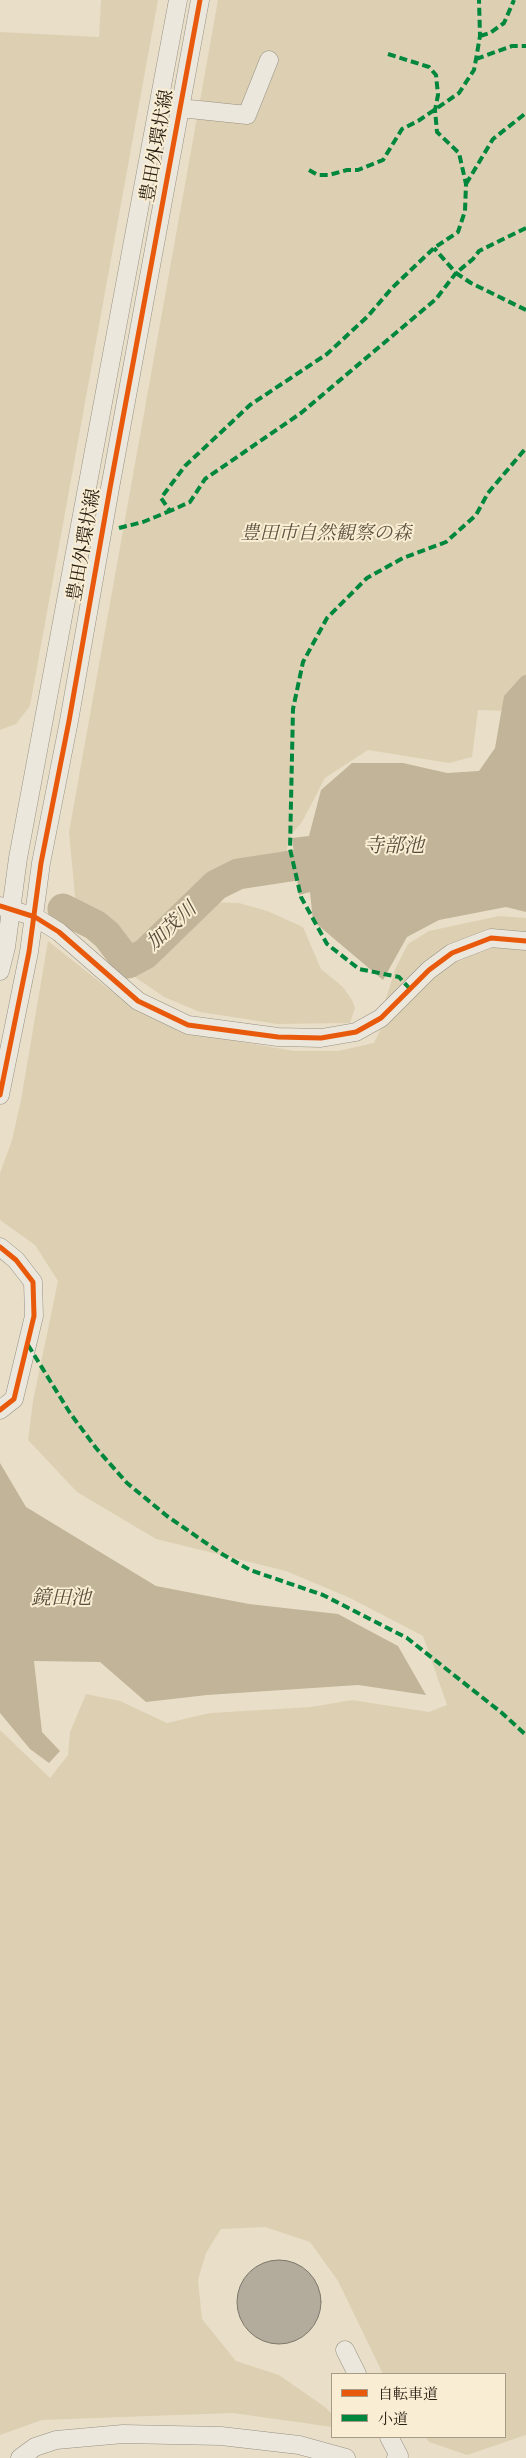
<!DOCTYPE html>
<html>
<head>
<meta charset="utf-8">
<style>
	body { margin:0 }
	#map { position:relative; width:526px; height:2458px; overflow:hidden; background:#e9dfc9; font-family:"Gentium Book Plus","Noto Serif JP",serif }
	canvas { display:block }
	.legend { position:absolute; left:331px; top:2373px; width:175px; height:65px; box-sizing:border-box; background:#f9edd3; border:1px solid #a69b87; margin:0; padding:6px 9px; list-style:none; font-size:15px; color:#2a2115 }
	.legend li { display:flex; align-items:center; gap:10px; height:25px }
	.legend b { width:25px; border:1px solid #a69b87 }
</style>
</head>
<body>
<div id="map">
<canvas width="526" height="2458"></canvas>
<ul class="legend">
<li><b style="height:6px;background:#e8590c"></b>自転車道</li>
<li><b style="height:6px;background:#00873e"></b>小道</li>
</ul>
</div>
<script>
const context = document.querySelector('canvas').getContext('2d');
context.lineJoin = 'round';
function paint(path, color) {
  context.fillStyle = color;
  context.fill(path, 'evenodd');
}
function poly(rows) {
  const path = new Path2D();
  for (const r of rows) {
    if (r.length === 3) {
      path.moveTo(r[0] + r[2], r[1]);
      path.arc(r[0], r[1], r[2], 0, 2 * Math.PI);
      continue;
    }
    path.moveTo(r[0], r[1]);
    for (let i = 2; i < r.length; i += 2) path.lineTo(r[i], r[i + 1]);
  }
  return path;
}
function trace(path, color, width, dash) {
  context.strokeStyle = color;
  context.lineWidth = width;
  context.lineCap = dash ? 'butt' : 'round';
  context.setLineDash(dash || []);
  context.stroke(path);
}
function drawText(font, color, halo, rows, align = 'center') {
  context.font = font + ' "Gentium Book Plus","Noto Serif JP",serif';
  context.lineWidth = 4;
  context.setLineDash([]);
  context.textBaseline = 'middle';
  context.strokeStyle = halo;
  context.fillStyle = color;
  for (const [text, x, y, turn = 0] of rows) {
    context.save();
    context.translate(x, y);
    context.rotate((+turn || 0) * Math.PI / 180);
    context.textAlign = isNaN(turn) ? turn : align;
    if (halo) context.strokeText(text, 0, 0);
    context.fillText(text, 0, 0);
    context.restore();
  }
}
const green = poly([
	[101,0,158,0,30,706,16,724,0,730,0,32,99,37],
	[218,0,526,0,526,684,505,711,478,710,472,757,449,763,368,750,325,778,302,822,289,837,285,862,229,872,209,881,128,954,95,918,76,907,69,832],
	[207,902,239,903,267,911,303,927,321,969,343,987,352,1000,355,1008,350,1023,277,1024,200,1012,164,997,129,973],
	[499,916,526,918,526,2435,467,2455,429,2442,425,2437,505,2437,505,2374,383,2374,338,2281,310,2242,265,2227,221,2229,206,2253,198,2280,202,2319,236,2361,279,2375,325,2407,332,2414,332,2427,233,2413,42,2420,0,2435,0,1730,50,1778,68,1755,70,1732,86,1694,120,1701,167,1723,210,1713,311,1707,352,1700,429,1712,447,1705,423,1636,350,1598,286,1571,156,1539,77,1492,28,1440,33,1401,58,1281,35,1245,0,1220,0,1173,12,1140,21,1100,48,941,129,1005,159,1021,196,1034,294,1051,338,1051,374,1043,385,1020,386,998,396,967,408,944,429,931]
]);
const water = poly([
	[526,675,526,912,506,907,439,920,407,937,383,980,313,921,310,892,299,895,292,838,309,836,321,790,352,763,403,763,447,773,479,771,495,748,504,696,522,676],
	[0,1463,26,1507,156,1586,249,1604,338,1614,398,1646,426,1695,358,1685,207,1695,146,1702,100,1662,34,1661,42,1732,60,1751,49,1763,30,1749,0,1713]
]);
const river = poly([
	[63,909,95,925,107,935,128,963,145,954,216,885,238,874,297,865]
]);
const building = poly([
	[279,2302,42]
]);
const minor = poly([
	[180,108,247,115,269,60],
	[0,906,35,917,59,932,138,1001,188,1025,278,1037,321,1038,356,1032,381,1018,429,970,452,953,491,938,526,941],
	[0,971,6,947,18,858,178,0],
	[0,1095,29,952,41,863,69,721,110,488,200,0],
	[0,1247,16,1260,33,1282,34,1316,14,1399,0,1410],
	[345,2350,357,2374],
	[389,2437,399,2456,396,2458],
	[20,2458,35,2447,56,2440,123,2434,221,2436,299,2445,346,2458]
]);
const quiet = poly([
	[480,36,490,33,504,23,514,0],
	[388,54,429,67,436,75,438,95,435,110,437,132,459,153,466,184,465,211,458,232,434,248,392,288,368,316,327,354,250,405,185,466,161,498,170,511,190,502,205,479,301,413,436,299,456,273,434,248],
	[476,59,512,46,526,46],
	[309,170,318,175,329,175,347,170,358,170,383,160,402,129,418,121,459,93,474,70,476,59,480,36,479,0],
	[466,184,493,139,526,113],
	[526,228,479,251,473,259,456,273,471,283,526,310],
	[119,528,143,522,170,511],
	[410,989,399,977,359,969,327,944,301,897,290,849,293,709,303,662,327,618,367,578,403,558,446,542,476,515,488,493,526,448],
	[28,1345,70,1413,96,1448,127,1483,167,1516,222,1554,250,1570,323,1595,407,1638,502,1713,526,1735]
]);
const cycleway = poly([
	[0,906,35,917,59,932,138,1001,188,1025,278,1037,321,1038,356,1032,381,1018,429,970,452,953,491,938,526,941],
	[0,1095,29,952,41,863,69,721,110,488,200,0],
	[0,1247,16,1260,33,1282,34,1316,14,1399,0,1410]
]);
const streetNames = [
	["豊田外環状線",158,146,-80],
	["豊田外環状線",85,545,-80]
];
const parkNames = [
	["豊田市自然観察の森",326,534]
];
const waterNames = [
	["寺部池",394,847],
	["加茂川",172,927,-43],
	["鏡田池",61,1599]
];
paint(green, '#ddd0b2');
paint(water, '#c2b498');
trace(river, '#c2b498', 31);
paint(building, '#b3ac9d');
trace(building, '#7c766a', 1);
trace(minor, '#969083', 19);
trace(minor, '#ece7dc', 18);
trace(quiet, '#00873e', 4, [8, 4]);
trace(cycleway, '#e8590c', 5);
drawText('19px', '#2a2115', '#f9edd3', streetNames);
drawText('italic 19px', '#5d523f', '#f9edd3', parkNames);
drawText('italic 20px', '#594e3c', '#f9edd3', waterNames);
</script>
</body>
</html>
